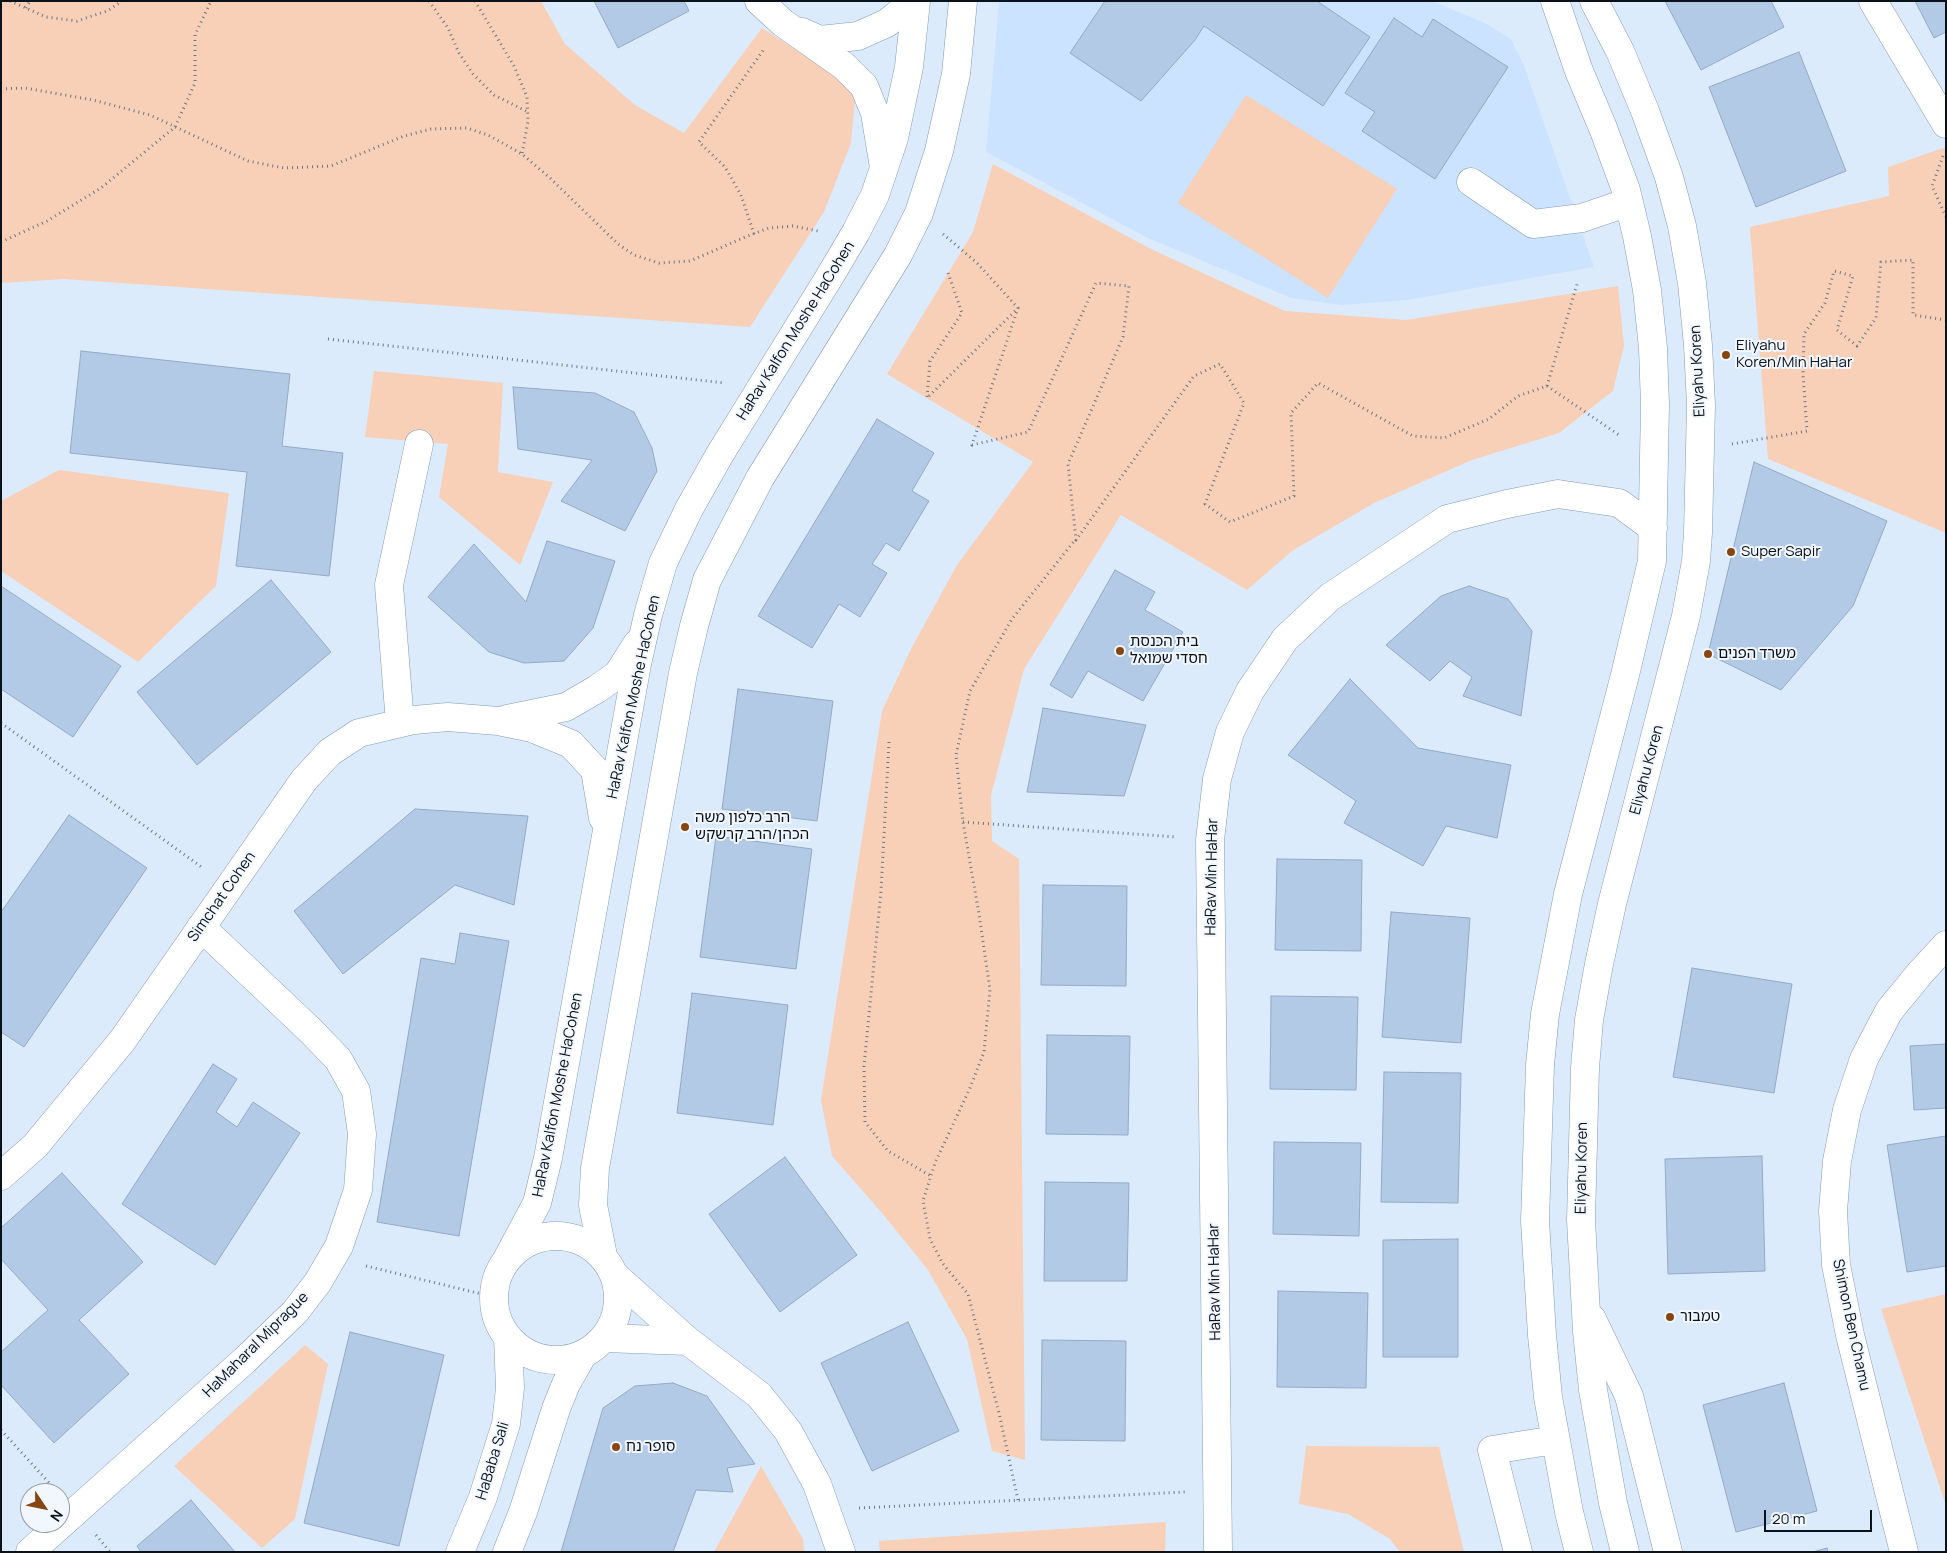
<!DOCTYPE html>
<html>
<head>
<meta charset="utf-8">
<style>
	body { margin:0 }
	#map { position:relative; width:1947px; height:1553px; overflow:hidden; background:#dcebfc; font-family:Manrope,sans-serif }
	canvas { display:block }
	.frame { position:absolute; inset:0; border:2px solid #09111b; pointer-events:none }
	.north { position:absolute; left:20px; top:1483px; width:50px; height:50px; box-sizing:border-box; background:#f2f7fd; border:1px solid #959ba3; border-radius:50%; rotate:124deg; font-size:14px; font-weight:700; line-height:20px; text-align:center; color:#09111b }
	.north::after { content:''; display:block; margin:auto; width:18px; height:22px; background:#874512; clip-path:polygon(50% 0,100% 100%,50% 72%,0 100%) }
	.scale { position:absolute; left:1764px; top:1510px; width:108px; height:22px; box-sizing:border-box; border:2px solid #09111b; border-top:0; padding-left:6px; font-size:15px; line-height:18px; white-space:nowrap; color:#09111b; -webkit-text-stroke:4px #f2f7fd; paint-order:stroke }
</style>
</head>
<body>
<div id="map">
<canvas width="1947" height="1553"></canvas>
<div class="frame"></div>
<div class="north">N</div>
<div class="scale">20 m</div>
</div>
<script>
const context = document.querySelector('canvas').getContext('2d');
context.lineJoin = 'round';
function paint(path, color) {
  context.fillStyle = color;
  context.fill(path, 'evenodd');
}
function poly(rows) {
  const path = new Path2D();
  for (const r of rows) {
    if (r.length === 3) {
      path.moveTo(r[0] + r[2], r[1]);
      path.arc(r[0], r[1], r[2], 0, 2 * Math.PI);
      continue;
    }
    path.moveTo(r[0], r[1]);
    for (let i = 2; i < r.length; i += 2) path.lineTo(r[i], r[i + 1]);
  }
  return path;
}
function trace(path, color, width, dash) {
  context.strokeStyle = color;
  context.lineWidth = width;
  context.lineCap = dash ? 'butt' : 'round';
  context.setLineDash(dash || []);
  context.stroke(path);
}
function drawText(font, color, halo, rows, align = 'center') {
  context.font = font + ' Manrope,"Noto Sans Hebrew",sans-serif';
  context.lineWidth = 4;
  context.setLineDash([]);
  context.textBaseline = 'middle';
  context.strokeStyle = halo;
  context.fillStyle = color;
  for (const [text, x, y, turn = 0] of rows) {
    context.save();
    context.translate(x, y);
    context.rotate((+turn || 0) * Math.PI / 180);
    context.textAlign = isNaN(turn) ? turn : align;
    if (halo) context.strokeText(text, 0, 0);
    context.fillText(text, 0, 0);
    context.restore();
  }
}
const built = poly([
	[999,1,1432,1,1485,23,1511,39,1523,63,1594,267,1408,300,1342,305,1291,298,1148,238,986,152]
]);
const green = poly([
	[1,1,541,1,565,44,635,105,684,133,762,28,848,83,855,100,851,143,824,212,750,327,64,279,1,283],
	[1246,95,1397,189,1328,298,1178,203],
	[1946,147,1946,533,1768,459,1750,227,1889,196,1888,167],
	[993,164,1151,249,1285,311,1406,320,1618,286,1624,346,1613,391,1559,433,1472,460,1374,503,1292,551,1247,590,1121,515,1024,669,991,795,992,841,1019,859,1025,1460,992,1451,967,1339,928,1270,882,1213,832,1156,821,1100,882,711,911,649,957,565,1033,462,887,374,973,232],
	[374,371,503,383,498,472,553,482,520,565,439,497,448,444,365,437],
	[59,470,229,493,216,586,138,662,1,571,1,501],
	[1946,1294,1946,1506,1881,1309],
	[305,1345,328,1364,295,1519,262,1548,174,1466],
	[1306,1446,1439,1447,1464,1552,1400,1552,1390,1539,1348,1514,1299,1504],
	[761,1466,803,1539,804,1552,714,1552],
	[1166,1522,1165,1552,880,1552,879,1541]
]);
const building = poly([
	[594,1,684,1,689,11,618,48,594,1],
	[1105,1,1317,1,1370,37,1323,106,1204,26,1195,40,1141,101,1070,53,1105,1],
	[1665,1,1771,1,1784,27,1701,70,1665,1],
	[1915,1,1946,1,1946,32,1934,38,1915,1],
	[1394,18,1422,37,1433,19,1508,67,1435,179,1362,131,1375,112,1345,93,1394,18],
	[1799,52,1846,171,1756,207,1709,87,1799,52],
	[81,351,290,374,282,446,343,453,329,576,236,566,247,472,70,453,81,351],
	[513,387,595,393,634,412,652,448,657,471,625,531,561,501,592,460,518,449,513,387],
	[877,419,934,453,912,491,929,501,899,551,886,543,872,564,887,573,860,617,839,604,812,648,758,616,877,419],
	[1754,462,1887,521,1853,606,1781,690,1708,654,1754,462],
	[547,541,615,561,593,628,564,661,524,663,489,652,428,597,474,544,526,602,547,541],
	[1115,570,1155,592,1145,610,1183,632,1143,701,1088,671,1072,698,1050,685,1115,570],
	[271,580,331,652,197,765,137,692,271,580],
	[1,586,121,666,73,737,1,689,1,586],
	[1469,586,1508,599,1532,631,1521,716,1463,696,1472,677,1450,661,1430,681,1386,645,1441,596,1469,586],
	[1350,679,1418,748,1511,765,1497,838,1446,826,1423,866,1344,823,1356,801,1288,755,1350,679],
	[738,689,833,701,817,821,722,809,738,689],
	[1043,708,1146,725,1124,796,1027,792,1043,708],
	[415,809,528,816,514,905,455,885,343,974,294,911,415,809],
	[69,815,147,868,24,1047,1,1032,1,912,69,815],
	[716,836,812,849,796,969,700,957,716,836],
	[1277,859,1362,860,1361,951,1275,950,1277,859],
	[1043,885,1127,886,1126,986,1041,985,1043,885],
	[1391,912,1470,918,1461,1043,1382,1037,1391,912],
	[460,933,509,941,459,1236,377,1222,421,958,455,964,460,933],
	[1692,968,1792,984,1774,1093,1673,1077,1692,968],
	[692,993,788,1005,773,1125,677,1113,692,993],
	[1271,996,1358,997,1356,1090,1270,1089,1271,996],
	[1047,1035,1130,1036,1128,1135,1046,1134,1047,1035],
	[1946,1044,1946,1108,1914,1110,1910,1046,1946,1044],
	[213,1064,237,1079,216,1112,237,1127,253,1102,300,1133,215,1265,122,1204,213,1064],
	[1384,1072,1461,1073,1458,1203,1381,1202,1384,1072],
	[1946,1136,1946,1266,1907,1272,1887,1145,1946,1136],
	[1274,1142,1361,1143,1359,1236,1273,1234,1274,1142],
	[1762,1156,1765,1271,1668,1274,1665,1159,1762,1156],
	[785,1157,857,1255,780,1312,709,1214,785,1157],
	[62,1173,143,1262,79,1320,129,1374,54,1443,1,1385,1,1352,48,1310,1,1259,1,1228,62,1173],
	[1045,1182,1129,1183,1127,1281,1044,1281,1045,1182],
	[1458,1239,1458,1357,1383,1357,1383,1240,1458,1239],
	[1278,1291,1368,1293,1366,1388,1277,1387,1278,1291],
	[908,1322,959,1431,872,1471,821,1363,908,1322],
	[350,1332,444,1355,399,1546,304,1523,350,1332],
	[1042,1340,1126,1341,1125,1441,1041,1440,1042,1340],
	[673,1383,707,1396,755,1464,727,1468,733,1492,696,1490,673,1552,561,1552,603,1408,635,1386,673,1383],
	[1784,1383,1817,1511,1736,1532,1703,1405,1784,1383],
	[191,1500,235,1552,141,1552,137,1546,191,1500],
	[1827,1548,1828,1552,1813,1552,1827,1548]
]);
const path = poly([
	[10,1,46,17,77,21,107,11,122,1],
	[429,1,448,28,459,53,473,74,494,95,528,112],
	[475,1,514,66,527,97,528,121,522,154],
	[26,8,30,1],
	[1,89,25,88,93,100,150,115,248,161,284,168,331,166,404,136,431,129,467,128,488,135,522,154,550,178,618,244,634,255,659,263,690,261,745,237,769,228,793,226,818,231],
	[1943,156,1932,186,1946,217],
	[754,234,741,195,725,167,699,142,764,49],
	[943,234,977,263,1018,308,972,445,1028,432,1096,283,1129,286,1123,337,1068,464,1076,540,1194,376,1220,364,1244,403,1205,504,1230,522,1294,496,1291,413,1318,383,1413,436,1444,438,1489,419,1518,396,1547,386],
	[1,242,47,221,101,188,175,127,195,83,195,35,211,1],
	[948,273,962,313,930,361,927,398,1018,308],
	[328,339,725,383],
	[1547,386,1577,284],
	[1547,386,1619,435],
	[1732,444,1807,431,1803,374,1804,334,1825,303,1834,271,1853,276,1837,330,1857,346,1876,318,1881,262,1913,260,1913,315,1946,320],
	[1,723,203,868],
	[889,742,881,891,864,1066,865,1122,888,1151,931,1176],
	[963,822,1177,837],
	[366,1266,494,1297],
	[1,1430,53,1487],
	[1018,1500,999,1413,968,1294,943,1264,930,1239,923,1201,935,1163,970,1088,984,1052,990,990,979,914,963,822,956,755,970,691,1012,619,1075,540],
	[859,1508,1185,1492],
	[96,1535,110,1552]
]);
const minor = poly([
	[759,1,783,23,844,66,864,86,875,113,883,162],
	[1555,1,1579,71,1603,128,1626,190,1637,236,1647,290,1653,348,1655,405,1652,561,1625,675,1568,894,1545,1014,1540,1065,1535,1221,1542,1335,1548,1397,1569,1512,1579,1552],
	[1594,1,1620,51,1645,111,1669,177,1682,226,1692,283,1698,345,1701,405,1698,533,1696,561,1686,616,1612,904,1599,964,1589,1020,1585,1068,1581,1220,1587,1331,1593,1390,1613,1503,1625,1552],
	[1873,1,1946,124],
	[802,32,820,40,858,36,887,23,914,1],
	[1471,182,1533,224,1582,218,1629,202],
	[507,719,566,707,597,689,618,674,637,644],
	[400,723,389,585,419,444],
	[1,1176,35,1146,122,1041,304,780,330,752,359,733,414,720,448,717,498,721,532,728,571,744,595,770,603,818],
	[556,1298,62],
	[603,1256,593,1205,595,1168,683,673,694,626,707,580,760,478,898,255,919,213,939,151,956,74,963,1],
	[506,1261,537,1203,548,1158,637,664,648,615,663,563,689,509,720,454,830,276,856,232,875,195,894,138,909,67,916,1],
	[614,1275,688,1341,759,1395,788,1431,817,1484,841,1552],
	[1592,1319,1629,1396,1668,1552],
	[604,1338,688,1341],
	[30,1552,245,1360,295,1312,318,1282,339,1246,358,1190,362,1134,356,1091,338,1059,311,1031,201,927],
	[460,1552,483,1497,506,1424,510,1388,508,1337],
	[507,1552,523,1512,556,1409,566,1384,583,1354],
	[1218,1552,1210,840,1217,779,1230,732,1250,691,1285,639,1330,597,1447,519,1507,504,1558,494,1619,503,1653,528],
	[1518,1552,1492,1450,1555,1440],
	[1904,1552,1850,1335,1836,1265,1833,1211,1837,1161,1847,1110,1864,1059,1889,1011,1921,972,1946,945]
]);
const markers = [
	[1726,355,5,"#874512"],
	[1731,552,5,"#874512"],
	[1120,651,5,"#874512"],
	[1708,654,5,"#874512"],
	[685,827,5,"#874512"],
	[1670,1317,5,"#874512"],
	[616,1447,5,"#874512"]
];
const streetNames = [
	["HaRav Kalfon Moshe HaCohen",796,331,-58],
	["Eliyahu Koren",1698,371,-93],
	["HaRav Kalfon Moshe HaCohen",634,697,-78],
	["Eliyahu Koren",1647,770,-75],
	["HaRav Min HaHar",1212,877,-89],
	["Simchat Cohen",222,897,-55],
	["HaRav Kalfon Moshe HaCohen",558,1095,-79],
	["Eliyahu Koren",1582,1168,-89],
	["HaRav Min HaHar",1215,1282,-91],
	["Shimon Ben Chamu",1851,1325,78],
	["HaMaharal Miprague",256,1345,-45],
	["HaBaba Sali",493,1461,-73]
];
const poiNames = [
	["Eliyahu",1736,346],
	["Koren/Min HaHar",1736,363],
	["Super Sapir",1741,552],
	["בית הכנסת",1130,642],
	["חסדי שמואל",1130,659],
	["משרד הפנים",1718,654],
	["הרב כלפון משה",695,818],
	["הכהן/הרב קרשקש",695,835],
	["טמבור",1680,1317],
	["סופר נח",626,1447]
];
paint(built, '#cbe3ff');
paint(green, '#f8cfb7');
paint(building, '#b2cae5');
trace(building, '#92aac4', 1);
trace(minor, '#849bb5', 29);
trace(path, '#6d7886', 3, [1, 4]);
trace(minor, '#fff', 28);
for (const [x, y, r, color] of markers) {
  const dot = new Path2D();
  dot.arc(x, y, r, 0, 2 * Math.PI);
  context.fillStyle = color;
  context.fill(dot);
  trace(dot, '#f2f7fd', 2);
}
drawText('15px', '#09111b', '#f2f7fd', streetNames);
drawText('15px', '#09111b', '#f2f7fd', poiNames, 'left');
</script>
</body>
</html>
